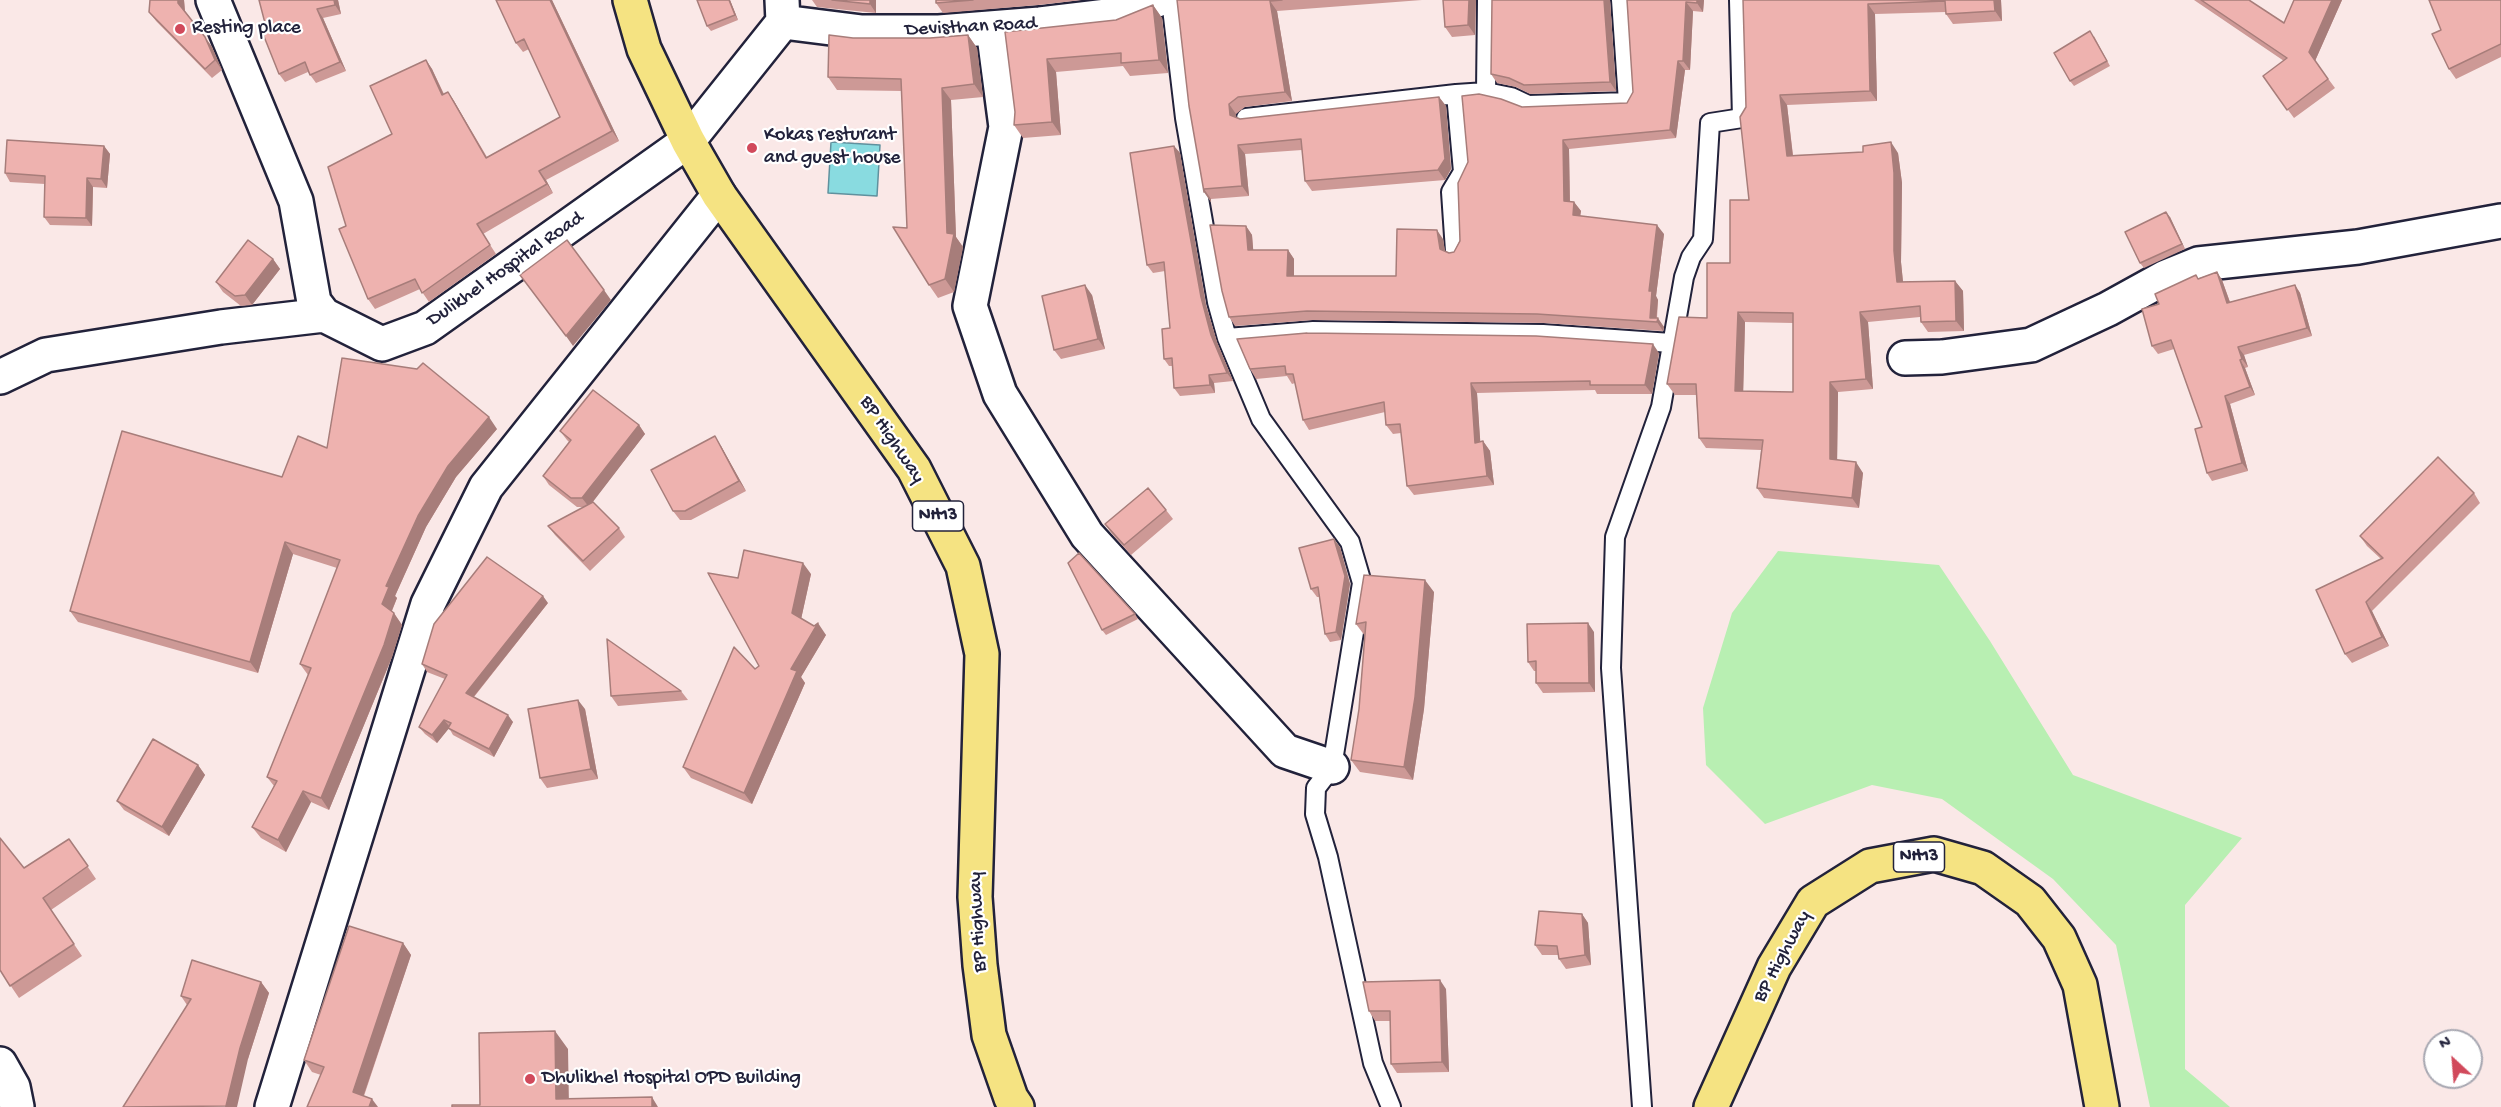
<!DOCTYPE html>
<html>
<head>
<meta charset="utf-8">
<style>
	body { margin:0 }
	#map { position:relative; width:2501px; height:1107px; overflow:hidden; background:#fae8e7; font-family:"Gochi Hand",sans-serif }
	canvas { display:block }
	.north { position:absolute; left:2423px; top:1029px; width:60px; height:60px; box-sizing:border-box; background:#fff; border:2px solid #a7a7b1; border-radius:50%; rotate:334deg; font-size:16px; font-weight:700; line-height:24px; text-align:center; color:#22223b }
	.north::after { content:''; display:block; margin:auto; width:21px; height:27px; background:#d1495b; clip-path:polygon(50% 0,100% 100%,50% 72%,0 100%) }
</style>
</head>
<body>
<div id="map">
<canvas width="2501" height="1107"></canvas>
<div class="north">N</div>
</div>
<script>
const context = document.querySelector('canvas').getContext('2d');
context.lineJoin = 'round';
function paint(path, color) {
  context.fillStyle = color;
  context.fill(path, 'evenodd');
}
function poly(rows) {
  const path = new Path2D();
  for (const r of rows) {
    path.moveTo(r[0], r[1]);
    for (let i = 2; i < r.length; i += 2) path.lineTo(r[i], r[i + 1]);
  }
  return path;
}
function trace(path, color, width, dash) {
  context.strokeStyle = color;
  context.lineWidth = width;
  context.lineCap = dash ? 'butt' : 'round';
  context.setLineDash(dash || []);
  context.stroke(path);
}
function drawText(font, color, halo, rows, align = 'center') {
  context.font = font + ' "Gochi Hand",sans-serif';
  context.lineWidth = 4.5;
  context.setLineDash([]);
  context.textBaseline = 'middle';
  context.strokeStyle = halo;
  context.fillStyle = color;
  for (const [text, x, y, turn = 0] of rows) {
    context.save();
    context.translate(x, y);
    context.rotate((+turn || 0) * Math.PI / 180);
    context.textAlign = isNaN(turn) ? turn : align;
    if (halo) context.strokeText(text, 0, 0);
    context.fillText(text, 0, 0);
    context.restore();
  }
}
const green = poly([
	[1778,551,1939,565,1990,641,2073,775,2242,838,2185,905,2185,1069,2230,1107,2150,1107,2116,945,2053,879,1942,799,1872,785,1765,824,1706,765,1703,708,1732,613]
]);
const water = poly([
	[831,142,880,145,877,196,828,193,831,142]
]);
const service = poly([
	[1171,0,1185,118,1217,302,1227,338,1261,419,1350,542,1362,583,1332,767,1316,788,1315,814,1328,857,1373,1063,1391,1107],
	[1486,92,1511,97,1528,105,1628,102,1621,0],
	[1456,94,1486,92,1487,1,1491,0],
	[1246,118,1456,94,1463,172,1451,192,1455,251],
	[1227,338,1313,331,1543,334,1671,343],
	[1642,1107,1611,668,1615,537,1661,407,1684,277,1691,257,1703,239,1710,123,1742,118,1739,0]
]);
const minor = poly([
	[213,0,296,201,314,302,324,315,382,344,425,328,688,141,783,22,782,0],
	[783,22,862,32,939,32,1040,24,1123,14,1157,0],
	[993,28,1006,127,970,306,1000,394,1087,535,1285,751,1332,767],
	[1905,358,1942,357,2031,345,2108,309,2166,277,2198,264,2358,247,2501,221],
	[0,377,46,355,221,327,324,315],
	[0,1064,13,1087,17,1107],
	[272,1107,428,604,486,487,719,195]
]);
const trunk = poly([
	[630,0,644,49,688,141,719,195,914,469,963,566,982,654,975,897,980,965,989,1035,1011,1098,1017,1107],
	[1711,1107,1774,967,1813,902,1870,866,1934,854,1983,868,2030,901,2059,938,2080,985,2102,1107]
]);
const wall = poly([
	[150,0,184,0,185,11,212,47,222,70,212,78,156,21,149,12],
	[338,0,341,14,323,18,346,71,316,83,308,72,285,82,279,74,261,29],
	[552,0,619,141,546,180,553,193,483,234,496,254,429,302,420,289,375,309,368,299,346,226,392,134,426,60,432,69,444,94,448,92,454,101,487,157,560,117,529,49,523,52,516,43],
	[697,0,730,0,738,20,711,31,707,26],
	[812,0,876,0,876,13,817,7],
	[936,0,1082,0,1038,5,943,13,936,3],
	[1177,0,1422,0,1277,11,1292,101,1245,107,1236,114,1236,118,1240,119,1439,97,1446,106,1451,169,1445,180,1312,191,1305,181,1302,150,1245,154,1249,196,1211,199,1211,202,1204,192],
	[1476,0,1475,35,1452,37,1445,27],
	[1492,0,1610,0,1616,91,1530,94,1516,87,1497,83,1491,74],
	[1627,0,1704,0,1703,12,1693,11,1690,70,1685,70,1676,138,1569,149,1570,202,1574,202,1581,211,1580,216,1664,234,1656,296,1658,300,1657,318,1664,327,1663,331,1544,323,1313,320,1235,326,1229,317,1246,226,1252,235,1253,250,1288,250,1294,259,1294,276,1396,276,1443,239,1445,251,1449,253,1454,252,1522,107,1627,103,1633,92],
	[1743,0,2001,0,2002,21,1953,24,1946,14,1946,12,1875,14,1877,101,1787,105,1793,155,1898,153,1902,183,1901,262,1903,282,1955,281,1963,291,1964,331,1928,332,1921,322,1920,317,1868,322,1873,389,1838,392,1837,460,1863,473,1859,508,1764,498,1757,488,1761,450,1706,448,1699,438,1696,395,1675,395,1667,384,1707,318,1730,263,1749,200],
	[1745,322,1793,323,1793,392,1743,391],
	[2194,0,2249,0,2284,23,2294,0,2342,0,2315,61,2335,88,2294,118,2263,76,2284,61],
	[2501,0,2501,57,2456,79,2449,69,2441,30],
	[1153,5,1162,18,1168,73,1130,76,1123,66,1056,72,1061,135,1023,138,1014,125,1015,112,1005,32,1116,20],
	[968,35,977,48,983,97,951,100,956,237,963,247,954,292,938,298,929,285,907,228,902,91,837,90,828,77,853,38,930,38],
	[2094,36,2110,66,2074,86,2070,81],
	[104,146,110,154,107,188,93,187,92,226,50,225,44,217,45,184,10,182,5,173],
	[1174,146,1180,153,1206,305,1217,342,1233,381,1214,383,1215,393,1180,396,1174,388,1172,366,1169,366,1164,359,1170,328,1165,271,1153,273,1147,265],
	[2170,217,2185,249,2144,268,2140,263],
	[273,259,280,269,252,305,241,306,223,292,216,282],
	[2217,272,2222,280,2230,302,2295,285,2300,293,2312,336,2244,355,2248,367,2245,368,2255,395,2230,404,2248,471,2212,481,2207,473,2202,427,2174,349,2158,354,2152,346,2159,304,2199,278],
	[1092,295,1105,349,1061,359,1054,350],
	[1237,339,1659,353,1652,394,1597,394,1595,390,1477,393,1480,442,1483,441,1490,451,1494,485,1414,495,1407,486,1401,433,1393,434,1386,425,1385,412,1309,430,1303,420,1295,383,1292,384,1287,376,1256,379,1250,369],
	[639,425,645,434,592,502,619,528,625,537,590,571,555,535,548,526,584,507,577,507,549,485,543,476,569,442,567,440,560,431],
	[497,429,456,477,426,527,395,596,397,598,392,611,402,625,392,657,329,810,311,802,286,852,261,838,252,827,274,786,267,777,308,675,300,664,337,568,293,554,258,673,78,622,70,611,327,448],
	[721,446,746,491,691,520,680,520,673,511],
	[2474,493,2480,503,2372,611,2389,646,2352,663,2345,654,2381,559,2367,546,2360,536],
	[1166,510,1173,519,1131,555,1112,534,1105,524],
	[1340,547,1350,584,1341,640,1330,642,1325,634,1319,597,1317,597,1311,589],
	[811,574,801,619,826,635,801,677,805,683,752,804,691,778,683,767,755,669,759,666,738,578],
	[1434,592,1424,709,1413,780,1360,772,1351,760,1359,709,1365,636,1356,624],
	[548,603,474,697,513,722,494,757,453,735,449,728,437,743,425,734,419,727,445,679,427,672,422,664],
	[1135,614,1138,619,1106,635,1102,630],
	[1594,632,1595,692,1543,693,1536,683,1536,671,1534,671,1528,662],
	[681,691,688,700,618,706,611,696],
	[585,709,598,779,547,788,540,778],
	[198,765,205,775,169,836,124,810,117,801],
	[69,839,96,879,51,910,82,956,19,998,0,970,24,868],
	[1582,914,1588,923,1591,965,1566,969,1559,959,1559,955,1542,955,1535,945],
	[403,943,411,955,364,1096,378,1107,321,1075,312,1072,304,1060],
	[261,982,269,993,248,1059,187,1005,181,996],
	[1446,989,1449,1072,1397,1073,1391,1064,1390,1021,1375,1021,1369,1011]
]);
const shadedWall = poly([
	[178,0,184,0,185,12,178,3],
	[334,0,338,0,341,14,335,5],
	[550,0,552,0,619,141,612,131],
	[729,0,730,0,738,20,735,15],
	[870,0,876,0,876,13,870,4],
	[1469,0,1476,0,1475,35,1468,25],
	[1604,0,1610,0,1616,91,1610,82],
	[1697,0,1704,0,1703,12,1697,3],
	[1994,0,2001,0,2002,21,1995,11],
	[2332,0,2342,0,2315,61,2309,52],
	[1270,1,1277,11,1292,101,1285,92],
	[1686,2,1693,11,1690,70,1683,61],
	[1868,4,1875,14,1877,101,1870,91],
	[1153,5,1162,18,1168,73,1159,60],
	[317,9,323,18,346,71,340,62],
	[968,35,977,48,983,97,974,84],
	[205,37,212,47,222,70,215,60],
	[1047,59,1056,72,1061,135,1052,122],
	[426,60,432,69,448,104,442,95],
	[1678,61,1685,70,1676,138,1670,130],
	[942,88,951,100,956,237,963,247,954,292,945,279,947,233],
	[448,92,454,101,492,167,486,158],
	[1780,95,1787,105,1794,166,1787,156],
	[1439,97,1446,106,1451,169,1445,180,1438,170],
	[1229,104,1236,114,1237,125,1230,115],
	[1563,140,1569,149,1570,210,1564,201],
	[1891,142,1898,153,1902,183,1901,262,1904,292,1897,282,1894,251],
	[1238,145,1245,154,1249,196,1242,186],
	[104,146,110,154,107,188,101,179],
	[1174,146,1180,153,1206,305,1217,342,1233,381,1227,373,1211,335,1201,297],
	[539,171,546,180,553,193,547,184],
	[87,178,93,187,92,226,86,218],
	[1204,189,1211,199,1211,202,1204,192],
	[1574,202,1581,211,1579,224,1573,215],
	[2166,212,2170,217,2185,249,2182,244],
	[1657,225,1664,234,1656,296,1658,300,1656,322,1650,318,1649,291],
	[1246,226,1252,235,1254,259,1248,250],
	[1437,230,1443,239,1446,258,1440,249],
	[1288,250,1294,259,1294,285,1287,276],
	[273,259,280,269,252,305,245,295],
	[2217,272,2222,280,2233,311,2227,303],
	[1955,281,1963,291,1964,331,1956,321],
	[1085,285,1092,295,1105,349,1098,339],
	[2295,285,2300,293,2312,336,2307,328],
	[604,290,611,300,573,346,566,336],
	[1738,312,1745,322,1743,401,1735,391],
	[1860,312,1868,322,1873,389,1866,379],
	[1658,318,1664,327,1663,331,1657,322],
	[1653,344,1659,353,1652,394,1645,385],
	[2238,347,2244,355,2248,367,2242,359],
	[2240,360,2245,368,2255,395,2250,387],
	[1209,375,1214,383,1215,393,1210,385],
	[1830,382,1838,392,1837,470,1830,459],
	[1471,383,1477,393,1481,452,1475,443],
	[2225,396,2230,404,2248,471,2242,463],
	[489,417,497,429,456,477,426,527,395,596,397,598,390,615,382,604,386,586,418,516,448,466],
	[639,425,645,434,589,507,582,498],
	[715,436,721,446,746,491,739,481],
	[1483,441,1490,451,1494,485,1487,476],
	[1856,462,1863,473,1859,508,1852,498],
	[1334,539,1340,547,1350,584,1341,640,1336,632],
	[285,542,293,554,258,673,250,662],
	[803,563,811,574,800,624,792,613],
	[1425,580,1434,592,1424,709,1413,780,1404,767],
	[543,596,548,603,471,700,466,693],
	[2366,602,2372,611,2389,646,2382,637],
	[394,613,402,625,392,657,329,810,321,798],
	[818,623,826,635,801,677,805,683,752,804,744,793,791,669],
	[1588,623,1594,632,1595,692,1589,683],
	[578,700,585,709,598,779,591,769],
	[508,715,513,722,494,757,489,749],
	[444,720,450,727,437,743,432,735],
	[198,765,205,775,169,836,162,827],
	[303,791,311,802,286,852,278,840],
	[1582,914,1588,923,1591,965,1585,955],
	[403,943,411,955,361,1103,353,1092],
	[1440,980,1446,989,1449,1072,1442,1062],
	[261,982,269,993,248,1059,237,1107,225,1107,240,1048],
	[555,1031,568,1049,569,1107,556,1099],
	[652,1097,658,1107,652,1107],
	[372,1099,378,1107,369,1107]
]);
const building = poly([
	[150,0,178,0,178,3,205,37,215,60,205,69,149,12,150,0],
	[259,0,334,0,335,5,317,9,340,62,310,75,305,62,279,74,261,29,266,27,259,0],
	[496,0,550,0,612,131,539,171,547,184,477,224,490,245,422,293,415,279,368,299,339,229,346,226,328,167,392,134,370,86,426,60,442,95,448,92,486,158,560,117,524,39,516,43,496,0],
	[697,0,729,0,735,15,707,26,697,0],
	[832,0,870,0,870,4,832,0],
	[936,0,973,0,936,3,936,0],
	[1177,0,1282,0,1270,1,1285,92,1238,97,1229,104,1230,115,1240,119,1439,97,1445,159,1438,170,1305,181,1301,139,1238,145,1242,186,1204,189,1204,192,1189,106,1177,0],
	[1443,0,1469,0,1468,25,1445,27,1443,0],
	[1492,0,1604,0,1610,82,1524,85,1509,78,1491,74,1492,0],
	[1627,0,1697,0,1697,3,1686,2,1683,61,1678,61,1670,130,1563,140,1564,201,1574,202,1573,215,1657,225,1649,291,1652,291,1650,318,1658,318,1657,322,1537,314,1307,311,1229,317,1222,291,1210,225,1246,226,1248,250,1288,250,1287,276,1396,276,1397,229,1437,230,1440,249,1449,253,1454,252,1460,241,1458,183,1468,162,1462,96,1479,94,1501,99,1522,107,1627,103,1633,92,1627,0],
	[1743,0,1994,0,1995,11,1946,14,1945,1,1868,4,1870,91,1780,95,1787,156,1863,152,1863,146,1891,142,1894,173,1894,251,1897,282,1955,281,1956,321,1921,322,1920,306,1860,312,1866,379,1830,382,1830,459,1856,462,1852,498,1757,488,1763,440,1699,438,1696,384,1667,384,1679,317,1707,318,1707,263,1730,263,1730,200,1749,200,1740,117,1746,107,1743,0],
	[1738,312,1793,313,1793,392,1735,391,1738,312],
	[2201,0,2249,0,2284,23,2294,0,2332,0,2309,52,2328,79,2287,110,2263,76,2287,58,2201,0],
	[2429,0,2501,0,2501,44,2449,69,2432,34,2441,30,2429,0],
	[1153,5,1159,60,1121,63,1121,53,1047,59,1052,122,1014,125,1015,112,1005,32,1116,20,1153,5],
	[2090,31,2107,61,2070,81,2054,53,2090,31],
	[829,35,853,38,930,38,968,35,974,84,942,88,947,233,954,234,945,279,929,285,893,227,907,228,901,79,828,77,829,35],
	[7,140,104,146,101,179,87,178,86,218,44,217,45,176,5,173,7,140],
	[1174,146,1201,297,1211,335,1227,373,1209,375,1210,385,1174,388,1172,358,1164,359,1162,329,1170,328,1164,262,1147,265,1130,153,1174,146],
	[2166,212,2182,244,2140,263,2125,232,2166,212],
	[248,240,273,259,245,295,235,296,216,282,248,240],
	[567,240,604,290,566,336,520,275,567,240],
	[2217,272,2227,303,2295,285,2307,328,2238,347,2242,359,2240,360,2250,387,2225,396,2242,463,2207,473,2195,429,2202,427,2171,340,2152,346,2142,309,2159,304,2155,294,2196,275,2198,279,2217,272],
	[1085,285,1098,339,1054,350,1042,296,1085,285],
	[1307,333,1536,336,1653,344,1645,385,1590,385,1590,381,1471,383,1475,443,1483,441,1487,476,1407,486,1400,424,1386,425,1384,402,1303,420,1293,374,1286,374,1285,366,1250,369,1237,339,1307,333],
	[342,358,417,369,423,363,489,417,448,466,418,516,386,586,389,587,382,604,394,613,384,645,321,798,303,791,278,840,252,827,277,781,267,777,311,668,300,664,340,560,285,542,250,662,70,611,122,431,282,477,298,436,327,448,342,358],
	[593,390,639,425,582,498,571,498,543,476,571,440,560,431,593,390],
	[715,436,739,481,685,511,673,511,651,470,715,436],
	[2438,457,2474,493,2366,602,2382,637,2345,654,2316,590,2383,558,2360,536,2438,457],
	[1148,488,1166,510,1124,545,1105,524,1148,488],
	[593,502,619,528,583,561,548,526,593,502],
	[1334,539,1345,576,1336,632,1325,634,1318,587,1311,589,1299,548,1334,539],
	[744,550,803,563,792,613,814,626,818,623,791,669,797,671,744,793,683,767,734,647,755,669,759,666,708,573,738,578,744,550],
	[1079,553,1135,614,1102,630,1068,563,1079,553],
	[487,557,543,596,466,693,508,715,489,749,448,728,451,723,444,720,432,735,419,727,447,675,422,664,434,624,487,557],
	[1364,575,1425,580,1415,697,1404,767,1351,760,1359,709,1366,622,1356,624,1364,575],
	[1588,623,1589,683,1536,683,1536,661,1528,662,1527,624,1588,623],
	[607,639,681,691,611,696,607,639],
	[578,700,591,769,540,778,528,709,578,700],
	[153,739,198,765,162,827,117,801,153,739],
	[0,838,24,868,69,839,88,866,43,898,74,944,10,986,0,970,0,838],
	[1539,911,1582,914,1585,955,1559,959,1557,946,1535,945,1539,911],
	[349,926,403,943,353,1092,372,1099,369,1107,307,1107,324,1067,304,1060,349,926],
	[192,960,261,982,240,1048,226,1106,123,1107,191,999,181,996,192,960],
	[1440,980,1442,1062,1391,1064,1390,1011,1369,1011,1363,982,1440,980],
	[555,1031,556,1099,652,1097,652,1107,452,1107,452,1105,480,1105,479,1033,555,1031]
]);
const markers = [
	[180,29,6,"#d1495b"],
	[752,148,6,"#d1495b"],
	[530,1079,6,"#d1495b"]
];
const shields = [
	[938,516,51],
	[1919,857,51]
];
const shieldNames = [
	["NH13",938,516],
	["NH13",1919,857]
];
const streetNames = [
	["Devisthan Road",971,28,-3],
	["Dulikhel Hospital Road",506,270,-35],
	["BP Highway",891,440,56],
	["BP Highway",979,922,-93],
	["BP Highway",1783,957,-62]
];
const poiNames = [
	["Resting place",192,29],
	["Kokas resturant",764,136],
	["and guest house",764,159],
	["Dhulikhel Hospital OPD Building",542,1079]
];
paint(green, '#b8efb2');
paint(water, '#89dbe0');
trace(water, '#60919e', 1.5);
trace(service, '#22223b', 22);
trace(minor, '#22223b', 38);
trace(trunk, '#22223b', 38);
trace(service, '#fff', 18);
trace(minor, '#fff', 33);
trace(trunk, '#f5e382', 33);
paint(wall, '#cd9996');
paint(shadedWall, '#a77d7a');
paint(building, '#eeb2af');
trace(building, '#a77d7a', 1.5);
for (const [x, y, r, color] of markers) {
  const dot = new Path2D();
  dot.arc(x, y, r, 0, 2 * Math.PI);
  context.fillStyle = color;
  context.fill(dot);
  trace(dot, '#fff', 2);
}
for (const [x, y, w] of shields) {
  const box = new Path2D();
  box.roundRect(x - w / 2, y - 15, w, 30, 4.5);
  context.fillStyle = '#fff';
  context.fill(box);
  trace(box, '#22223b', 1.5);
}
drawText('bold 18px', '#22223b', null, shieldNames);
drawText('20px', '#22223b', '#fff', streetNames);
drawText('20px', '#22223b', '#fff', poiNames, 'left');
</script>
</body>
</html>
